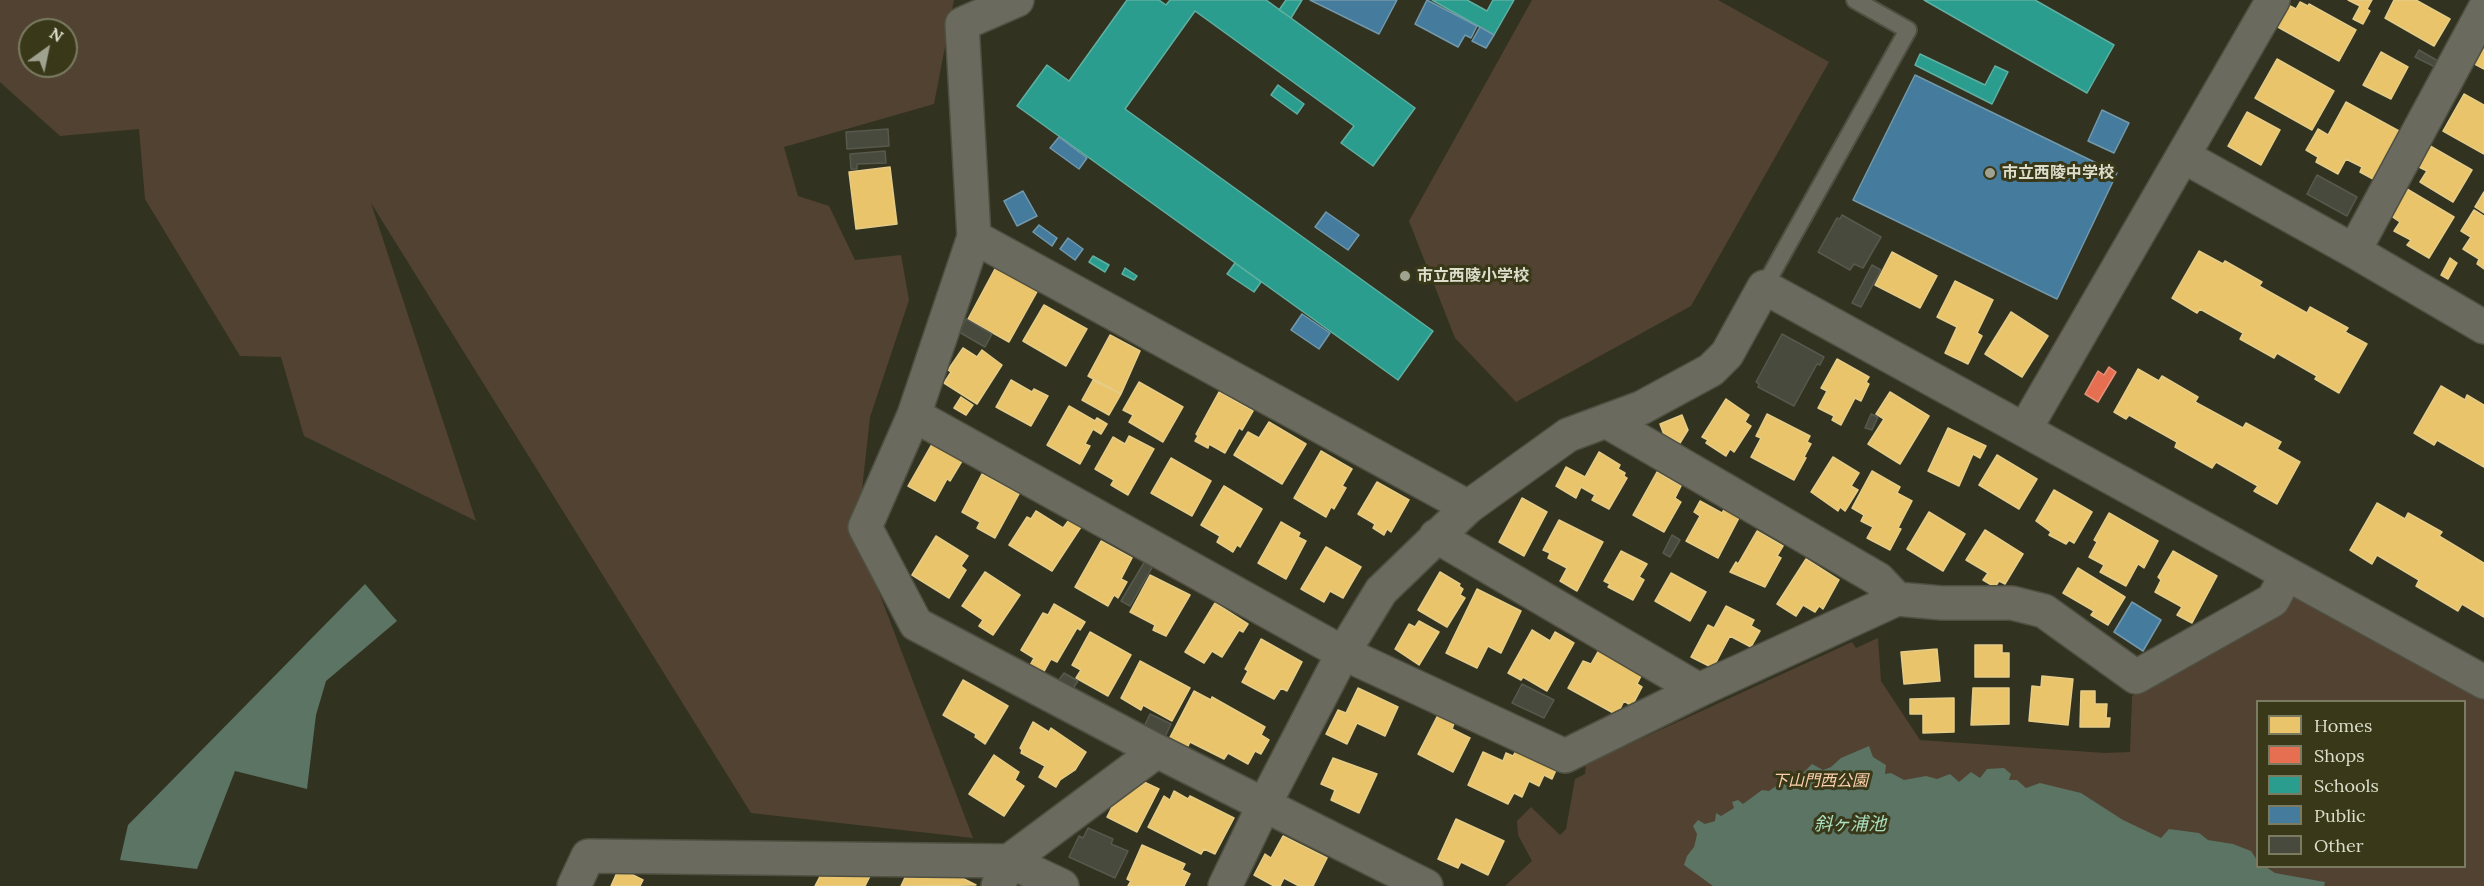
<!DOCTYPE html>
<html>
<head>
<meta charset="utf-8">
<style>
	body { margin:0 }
	#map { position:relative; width:2484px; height:886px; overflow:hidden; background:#323221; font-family:Lora,serif }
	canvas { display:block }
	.legend { position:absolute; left:2256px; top:700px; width:210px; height:168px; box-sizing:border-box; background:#39391a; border:2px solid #7a7b61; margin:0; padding:8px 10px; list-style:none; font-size:18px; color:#dcdecb }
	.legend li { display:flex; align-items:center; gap:12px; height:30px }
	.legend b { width:30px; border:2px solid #7a7b61 }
	.north { position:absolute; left:18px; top:18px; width:60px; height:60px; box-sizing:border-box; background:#39391a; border:2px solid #7a7b61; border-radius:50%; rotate:33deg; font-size:16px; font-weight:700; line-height:24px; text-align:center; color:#dcdecb }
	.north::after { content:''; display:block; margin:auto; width:21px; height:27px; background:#a0a290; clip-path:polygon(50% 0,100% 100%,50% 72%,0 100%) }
</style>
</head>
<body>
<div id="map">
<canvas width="2484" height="886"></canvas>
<ul class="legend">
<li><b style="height:16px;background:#e9c46a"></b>Homes</li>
<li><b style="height:16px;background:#e76f51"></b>Shops</li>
<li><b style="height:16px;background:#2a9d8f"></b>Schools</li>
<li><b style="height:16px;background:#457b9d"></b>Public</li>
<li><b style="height:16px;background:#474a3c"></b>Other</li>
</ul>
<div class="north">N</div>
</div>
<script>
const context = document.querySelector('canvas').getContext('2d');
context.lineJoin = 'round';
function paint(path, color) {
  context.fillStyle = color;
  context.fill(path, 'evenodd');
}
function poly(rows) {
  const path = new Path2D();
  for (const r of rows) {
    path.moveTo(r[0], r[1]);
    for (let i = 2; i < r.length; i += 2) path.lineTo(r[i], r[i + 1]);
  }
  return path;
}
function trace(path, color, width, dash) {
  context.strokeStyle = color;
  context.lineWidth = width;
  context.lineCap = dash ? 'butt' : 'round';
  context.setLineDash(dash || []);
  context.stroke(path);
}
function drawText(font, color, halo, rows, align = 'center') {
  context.font = font + ' Lora,"Noto Sans JP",serif';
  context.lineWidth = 6;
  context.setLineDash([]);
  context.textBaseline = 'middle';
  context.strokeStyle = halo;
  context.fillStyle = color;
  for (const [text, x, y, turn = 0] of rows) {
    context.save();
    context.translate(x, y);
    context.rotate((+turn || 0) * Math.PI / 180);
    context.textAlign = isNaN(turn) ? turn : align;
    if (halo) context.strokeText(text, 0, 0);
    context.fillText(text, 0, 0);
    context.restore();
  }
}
const green = poly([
	[0,0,954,0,934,104,784,147,798,196,829,206,855,260,901,255,909,300,870,417,857,535,973,838,751,813,371,203,476,521,304,436,281,357,240,356,145,199,139,129,60,136,0,82],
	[30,30,66,30,66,66,30,66],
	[1532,0,1718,0,1829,62,1691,306,1516,402,1455,338,1409,221],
	[2295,596,2484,694,2484,886,1505,886,1532,861,1518,835,1517,821,1531,807,1560,835,1566,829,1575,779,1585,774,1586,764,1852,642,1856,648,1878,638,1881,681,1920,740,2105,753,2130,752,2132,696],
	[2258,702,2464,702,2464,866,2258,866]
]);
const water = poly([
	[365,584,397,621,326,681,316,715,307,789,235,771,197,869,120,860,128,825],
	[1869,746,1873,757,1886,765,1885,774,1891,773,1904,780,1926,776,1937,779,1950,774,1959,782,1971,772,1980,778,1987,769,2004,768,2011,774,2009,780,2017,780,2026,788,2040,783,2081,793,2123,820,2161,838,2169,829,2199,833,2208,840,2233,844,2251,851,2257,860,2258,866,2266,867,2275,873,2325,882,2324,886,1713,886,1684,865,1687,856,1694,847,1696,839,1697,834,1693,826,1698,820,1705,824,1715,821,1716,813,1721,816,1734,808,1732,802,1738,800,1743,804,1762,790,1769,791,1783,781,1792,784,1812,764,1823,770,1831,767,1841,758]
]);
const homes = poly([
	[2348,0,2372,0,2367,9,2370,11,2363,24,2353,19,2360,6,2348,0],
	[2394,0,2416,0,2450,19,2434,46,2385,18,2394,0],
	[2300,2,2308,6,2309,4,2356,30,2339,61,2276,26,2288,5,2296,9,2300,2],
	[2478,46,2484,49,2484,69,2469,61,2478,46],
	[2381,52,2408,67,2391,99,2363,85,2381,52],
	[2277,59,2334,91,2312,130,2255,98,2277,59],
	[2464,94,2484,105,2484,154,2443,131,2464,94],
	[2346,102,2399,131,2373,179,2360,172,2362,167,2346,159,2338,174,2316,162,2318,157,2306,150,2318,129,2328,135,2346,102],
	[2247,112,2280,130,2261,165,2228,146,2247,112],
	[2425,143,2472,170,2453,202,2420,182,2427,171,2413,164,2425,143],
	[890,167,897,224,856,229,849,172,890,167],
	[2407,189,2454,217,2429,258,2407,245,2411,240,2394,231,2400,222,2391,216,2407,189],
	[2484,192,2484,213,2475,207,2484,192],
	[2474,210,2484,216,2484,269,2477,264,2479,259,2463,249,2471,237,2461,231,2474,210],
	[2199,251,2223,264,2225,261,2262,282,2259,286,2307,313,2310,307,2348,328,2345,332,2367,344,2339,393,2315,379,2317,376,2277,353,2274,358,2240,339,2243,333,2200,309,2197,313,2172,298,2199,251],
	[1892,252,1937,276,1920,308,1875,285,1892,252],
	[2450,258,2457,263,2448,279,2441,275,2450,258],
	[996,267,1038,290,1009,342,968,319,996,267],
	[1955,281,1993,300,1977,333,1982,336,1968,364,1945,353,1957,327,1937,317,1955,281],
	[1044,305,1087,329,1066,366,1023,341,1044,305],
	[2011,312,2048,336,2022,377,1985,354,2011,312],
	[1110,335,1140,351,1121,394,1088,376,1110,335],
	[963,348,977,357,982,350,1002,365,977,404,944,383,951,372,948,370,963,348],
	[1837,359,1869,377,1866,382,1869,384,1861,401,1855,398,1841,425,1832,420,1834,416,1818,408,1827,391,1821,388,1837,359],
	[2138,369,2159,381,2162,376,2198,397,2195,402,2243,428,2246,423,2281,442,2277,449,2300,462,2277,504,2254,491,2258,486,2216,462,2212,468,2175,447,2177,442,2129,415,2126,419,2114,412,2138,369],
	[1011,380,1032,392,1034,389,1048,396,1031,426,996,407,1011,380],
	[1093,380,1121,394,1109,415,1082,400,1093,380],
	[1139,382,1183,407,1163,442,1129,422,1133,415,1123,410,1139,382],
	[2441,386,2465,400,2467,395,2484,405,2484,467,2437,440,2434,445,2414,433,2441,386],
	[1219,392,1253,411,1242,430,1239,428,1225,453,1209,444,1208,448,1195,441,1198,436,1196,434,1219,392],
	[1890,392,1929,416,1900,464,1868,444,1884,419,1876,414,1890,392],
	[961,397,973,405,966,415,954,408,961,397],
	[1726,399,1749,415,1745,422,1751,426,1734,452,1730,449,1726,456,1706,443,1708,440,1702,437,1726,399],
	[1069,406,1095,421,1097,418,1107,424,1101,434,1093,429,1085,444,1090,446,1080,464,1047,445,1069,406],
	[1767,414,1810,436,1807,442,1811,444,1804,457,1806,458,1794,480,1751,457,1761,438,1756,436,1767,414],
	[1682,415,1688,430,1680,443,1664,435,1660,424,1682,415],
	[1269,422,1306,444,1282,484,1234,455,1248,432,1259,438,1269,422],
	[1948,428,1986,446,1980,458,1973,454,1959,486,1928,471,1948,428],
	[1129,436,1154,449,1128,495,1111,485,1114,480,1095,469,1113,437,1125,444,1129,436],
	[932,444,962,461,950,481,947,479,935,501,908,486,932,444],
	[1321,451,1352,469,1342,486,1346,488,1334,509,1331,507,1326,517,1294,498,1321,451],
	[1599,452,1620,465,1618,469,1625,473,1624,476,1627,478,1609,509,1592,500,1595,495,1581,487,1576,498,1556,486,1566,467,1585,477,1599,452],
	[1997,455,2037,479,2019,509,1979,485,1997,455],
	[1833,457,1859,473,1851,486,1858,490,1845,511,1840,507,1838,511,1811,492,1833,457],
	[1171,458,1211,481,1192,516,1151,493,1171,458],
	[1872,471,1900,487,1897,493,1912,501,1898,528,1901,529,1890,550,1867,538,1873,527,1861,521,1864,515,1852,508,1872,471],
	[1657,472,1681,486,1675,498,1681,502,1664,532,1633,515,1657,472],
	[982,474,1019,494,995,538,977,528,980,522,962,512,982,474],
	[1377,482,1409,500,1391,532,1387,529,1384,535,1373,528,1375,524,1358,514,1377,482],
	[1224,486,1262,509,1240,547,1237,545,1233,552,1217,542,1220,536,1201,525,1224,486],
	[2054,490,2092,512,2074,543,2069,540,2066,544,2049,535,2051,532,2036,521,2054,490],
	[1522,498,1547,512,1524,556,1499,542,1522,498],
	[1700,501,1722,513,1726,506,1741,514,1718,558,1686,541,1700,516,1694,512,1700,501],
	[2377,503,2405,519,2408,513,2442,532,2439,536,2484,563,2484,617,2462,604,2458,611,2416,586,2419,580,2377,555,2372,564,2350,550,2377,503],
	[1036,511,1063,528,1069,520,1081,527,1052,571,1009,545,1027,517,1031,519,1036,511],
	[1929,512,1965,534,1943,571,1907,549,1929,512],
	[2109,513,2158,541,2144,568,2138,564,2126,586,2100,572,2104,565,2089,557,2097,542,2094,540,2109,513],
	[1559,520,1603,542,1577,591,1560,581,1567,568,1548,558,1550,553,1543,550,1559,520],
	[1281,522,1300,533,1298,537,1306,541,1286,579,1258,563,1281,522],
	[1985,530,2023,554,2005,584,1999,581,1995,587,1983,580,1988,573,1966,560,1985,530],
	[1757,531,1783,546,1777,556,1781,558,1765,587,1730,572,1736,562,1738,564,1757,531],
	[936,536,968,556,961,566,966,570,949,598,912,575,936,536],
	[1101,541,1132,558,1121,579,1127,582,1118,598,1114,595,1108,606,1075,587,1101,541],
	[1326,547,1361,567,1343,598,1330,591,1324,602,1301,589,1326,547],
	[1621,551,1647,564,1639,577,1644,580,1633,600,1608,587,1610,584,1604,581,1621,551],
	[2173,551,2217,576,2192,623,2177,615,2182,607,2155,592,2161,580,2158,577,2173,551],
	[1806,559,1839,580,1823,609,1819,606,1815,612,1803,605,1796,616,1777,604,1806,559],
	[2078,568,2125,597,2108,625,2091,615,2094,611,2063,593,2078,568],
	[985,572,1020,595,993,635,979,626,983,620,962,606,985,572],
	[1440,572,1460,584,1459,586,1463,589,1460,595,1465,598,1447,627,1418,610,1440,572],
	[1671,573,1706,592,1690,621,1655,601,1671,573],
	[1150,575,1190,595,1166,636,1153,630,1155,625,1130,612,1150,575],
	[1477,589,1521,611,1501,653,1488,646,1477,668,1446,653,1477,589],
	[1215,603,1248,624,1243,632,1239,630,1222,657,1212,651,1204,663,1185,652,1215,603],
	[1054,604,1085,622,1080,630,1077,628,1057,662,1051,659,1042,675,1029,667,1034,658,1021,650,1043,613,1048,615,1054,604],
	[1726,606,1754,620,1751,626,1760,631,1751,647,1730,636,1713,668,1691,657,1708,625,1714,628,1726,606],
	[1419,621,1439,632,1419,665,1395,649,1409,624,1415,627,1419,621],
	[1532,630,1550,641,1555,632,1574,643,1547,691,1523,677,1521,680,1508,673,1532,630],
	[1090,632,1131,655,1108,696,1076,678,1081,670,1072,665,1090,632],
	[1261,639,1302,662,1287,691,1281,688,1274,699,1242,682,1248,671,1245,669,1261,639],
	[1975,645,2002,645,2002,653,2009,653,2009,677,1975,677,1975,645],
	[1937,649,1940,681,1904,684,1901,652,1937,649],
	[1599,650,1642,674,1637,684,1642,687,1632,706,1624,701,1617,715,1568,688,1583,661,1591,664,1599,650],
	[1140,661,1190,688,1172,721,1143,705,1141,710,1121,698,1140,661],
	[2042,676,2073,679,2068,725,2029,721,2032,686,2041,687,2042,676],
	[963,680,1008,706,985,744,975,737,976,734,943,715,963,680],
	[1358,688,1398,707,1385,736,1357,723,1347,744,1326,734,1338,710,1346,713,1358,688],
	[1973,688,2009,688,2009,724,1971,725,1973,688],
	[1194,691,1211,700,1212,697,1265,727,1261,735,1269,740,1261,754,1255,751,1248,764,1228,753,1224,759,1190,742,1185,752,1167,743,1194,691],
	[2081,691,2095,691,2095,704,2107,704,2106,718,2110,718,2109,727,2080,727,2081,691],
	[1954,698,1954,732,1923,733,1923,714,1910,714,1910,699,1954,698],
	[1440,711,1456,718,1452,729,1470,738,1453,772,1418,754,1440,711],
	[1033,722,1049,732,1051,728,1086,752,1075,770,1060,780,1056,787,1039,777,1045,766,1021,753,1022,750,1020,748,1033,722],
	[1517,749,1557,768,1552,779,1544,775,1539,786,1529,781,1522,797,1514,793,1508,804,1468,785,1483,752,1503,761,1506,753,1513,756,1517,749],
	[994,755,1019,772,1015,780,1024,786,1004,816,969,794,994,755],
	[1333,758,1377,774,1359,813,1331,800,1335,790,1321,784,1333,758],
	[1132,781,1142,786,1144,782,1159,789,1137,832,1107,817,1119,793,1125,797,1132,781],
	[1174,791,1188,799,1190,796,1234,818,1215,854,1204,849,1201,854,1148,827,1164,796,1170,800,1174,791],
	[1456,819,1504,841,1488,875,1461,862,1458,868,1438,859,1456,819],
	[1283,836,1327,858,1313,886,1299,886,1284,878,1280,886,1274,886,1254,875,1265,854,1271,858,1283,836],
	[1142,845,1185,864,1182,870,1190,874,1184,886,1128,886,1131,881,1127,879,1142,845],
	[838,860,870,876,865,886,815,886,826,865,838,860],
	[914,866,940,878,944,869,976,885,901,886,909,869,914,866],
	[619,868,643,880,640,886,611,886,619,868]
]);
const shops = poly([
	[2109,367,2116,372,2098,402,2085,394,2098,371,2104,375,2109,367]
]);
const schools = poly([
	[1127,0,1159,0,1166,5,1170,0,1266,0,1415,108,1373,166,1341,143,1354,126,1195,11,1125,109,1433,331,1398,380,1017,106,1047,65,1069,81,1127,0],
	[1286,0,1302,0,1291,18,1279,10,1286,0],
	[1432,0,1467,0,1487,11,1493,0,1514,0,1494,35,1432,0],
	[1924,0,2035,0,2114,45,2087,93,1924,0],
	[1920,54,1985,85,1995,66,2008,72,1992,104,1915,65,1920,54],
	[1278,85,1304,104,1297,114,1271,95,1278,85],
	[1093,256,1109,265,1105,272,1089,262,1093,256],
	[1235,263,1261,282,1254,292,1227,274,1235,263],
	[1125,268,1137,276,1134,280,1122,274,1125,268]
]);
const public = poly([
	[1310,0,1397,0,1379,34,1310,0],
	[1427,0,1477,26,1471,38,1465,35,1458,47,1415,24,1427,0],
	[1480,27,1494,35,1486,48,1472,41,1480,27],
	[1915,75,2117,173,2057,299,1853,200,1915,75],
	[2102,110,2129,123,2114,153,2088,141,2102,110],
	[1059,137,1087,158,1079,169,1050,148,1059,137],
	[1023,191,1037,216,1017,226,1004,201,1023,191],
	[1326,212,1359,235,1348,250,1315,227,1326,212],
	[1039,225,1057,238,1052,246,1033,232,1039,225],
	[1068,238,1083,249,1075,260,1060,249,1068,238],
	[1302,314,1330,333,1319,349,1291,330,1302,314],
	[2132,602,2161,620,2143,651,2114,632,2132,602]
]);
const building = poly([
	[2419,50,2438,61,2435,67,2415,57,2419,50],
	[888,129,889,146,847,149,846,132,888,129],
	[885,151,886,163,857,164,857,169,851,169,850,154,885,151],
	[2317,175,2357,197,2347,216,2307,194,2317,175],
	[1842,215,1881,237,1863,268,1854,264,1850,270,1818,252,1837,218,1840,219,1842,215],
	[1872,265,1881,270,1861,307,1852,303,1872,265],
	[966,319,992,334,985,347,959,332,966,319],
	[1782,334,1824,357,1820,365,1817,364,1794,406,1758,387,1759,384,1756,382,1782,334],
	[1871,414,1878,417,1872,430,1865,428,1871,414],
	[1672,535,1680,540,1670,557,1663,553,1672,535],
	[1145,561,1153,566,1130,606,1121,601,1145,561],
	[1064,673,1078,681,1070,693,1056,684,1064,673],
	[1522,684,1554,700,1544,718,1512,703,1522,684],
	[1150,714,1171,724,1162,743,1141,733,1150,714],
	[1088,828,1113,839,1111,844,1128,851,1115,878,1069,857,1079,836,1083,838,1088,828]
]);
const service = poly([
	[1764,287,1908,30,1855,0]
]);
const minor = poly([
	[1017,0,962,24,974,237,1468,507],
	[2183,156,2354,251,2484,327],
	[974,237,914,415,865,527,916,624,1157,751,1426,886],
	[2354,251,2484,10],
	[914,415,1343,653,1565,756,1699,690,1897,599,1942,603,2012,603,2044,611,2136,677,2273,600,2286,575],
	[1606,421,1878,579,1897,599],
	[2025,429,2273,0],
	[1436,536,1699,690],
	[574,886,588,856,1009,861,1062,886],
	[998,886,1009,861,1157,751]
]);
const tertiary = poly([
	[1225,886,1264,805,1343,653,1381,591,1468,507,1568,435,1641,408,1711,370,1727,354,1764,287,2484,682]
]);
const markers = [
	[1990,173,6,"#a0a290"],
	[1405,276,6,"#a0a290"]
];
const poiNames = [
	["市立西陵中学校",2002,173],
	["市立西陵小学校",1417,276]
];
const parkNames = [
	["下山門西公園",1820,781]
];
const waterNames = [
	["斜ヶ浦池",1850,825]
];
paint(green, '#524231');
paint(water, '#5b7463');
paint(homes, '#e9c46a');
trace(homes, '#e5cc87', 1.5);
paint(shops, '#e76f51');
trace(shops, '#e49076', 1.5);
paint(schools, '#2a9d8f');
trace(schools, '#5fb0a1', 1.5);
paint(public, '#457b9d');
trace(public, '#7299ab', 1.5);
paint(building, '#474a3c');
trace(building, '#56594c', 1.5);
trace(service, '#4f5041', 20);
trace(minor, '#4f5041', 36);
trace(tertiary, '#4f5041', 36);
trace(service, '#6a6b5e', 16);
trace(minor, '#6a6b5e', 33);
trace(tertiary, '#6a6b5e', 33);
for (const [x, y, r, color] of markers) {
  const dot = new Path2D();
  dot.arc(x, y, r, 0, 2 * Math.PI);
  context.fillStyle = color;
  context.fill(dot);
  trace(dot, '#39391a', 2);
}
drawText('bold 16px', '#dcdecb', '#39391a', poiNames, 'left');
drawText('italic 16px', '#fbcfaa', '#39391a', parkNames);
drawText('italic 18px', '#abe0c0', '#39391a', waterNames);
</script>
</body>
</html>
